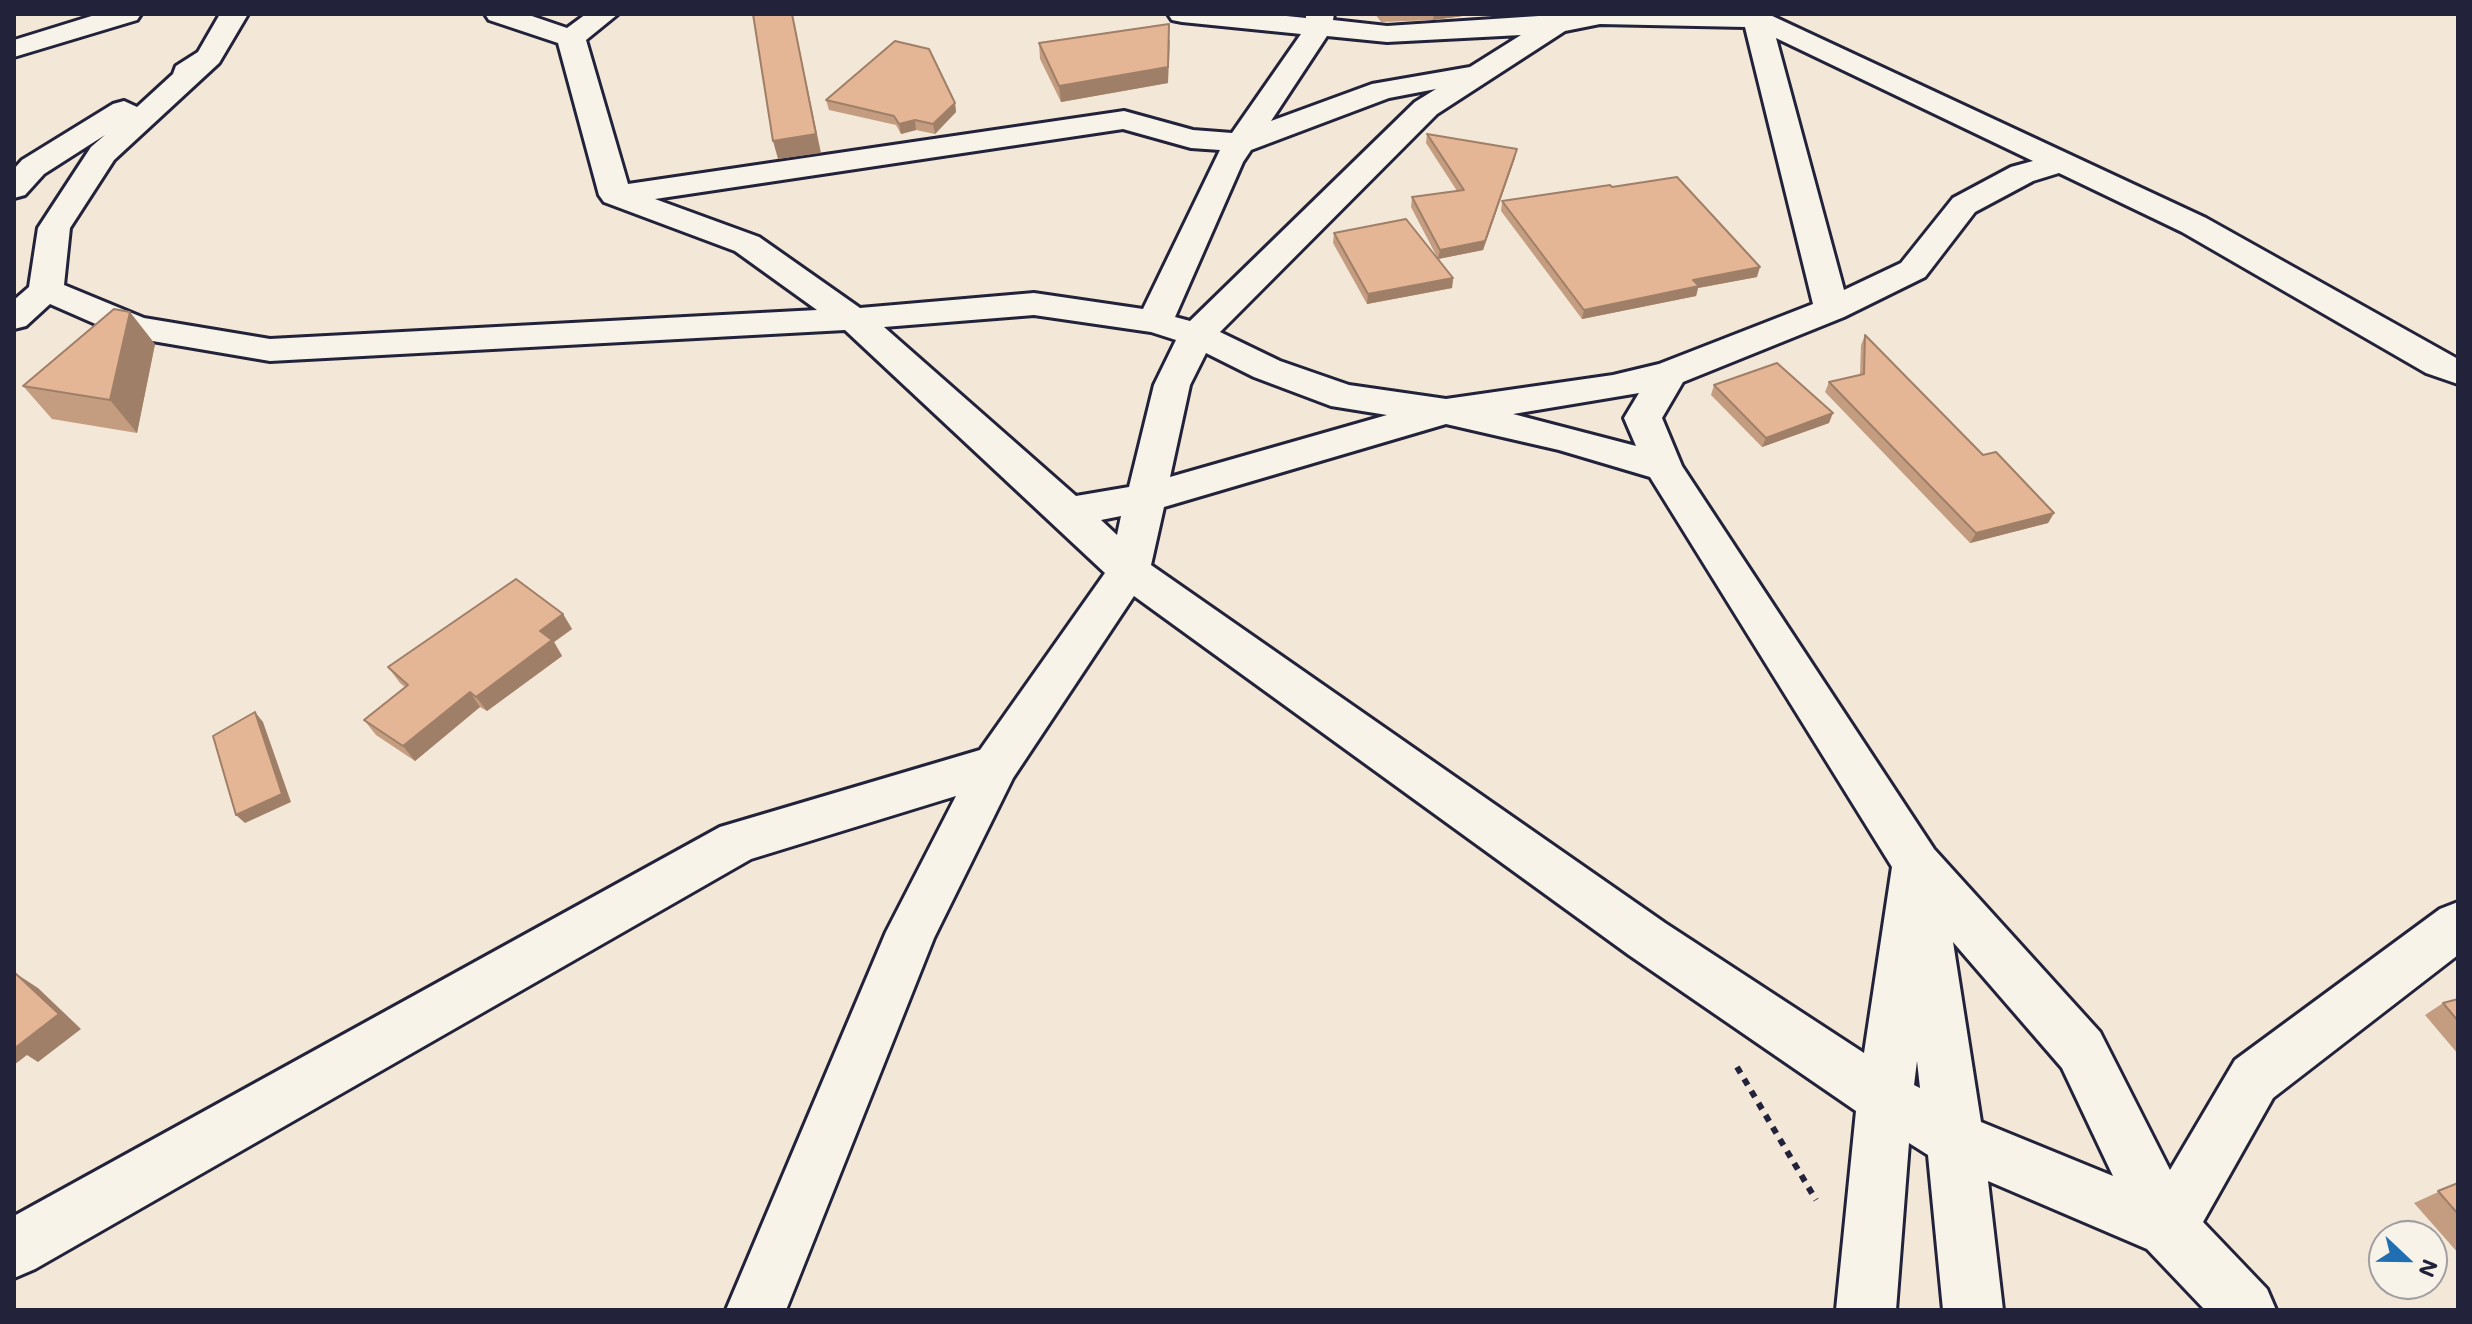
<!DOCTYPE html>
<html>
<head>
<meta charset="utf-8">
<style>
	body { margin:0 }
	#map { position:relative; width:2472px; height:1324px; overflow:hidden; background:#f3e7d7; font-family:Mali,sans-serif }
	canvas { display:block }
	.frame { position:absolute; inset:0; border:16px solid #22223b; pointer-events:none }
	.north { position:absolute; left:2368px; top:1220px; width:80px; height:80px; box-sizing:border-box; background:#f7f3e8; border:2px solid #a29fa3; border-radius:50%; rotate:112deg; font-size:22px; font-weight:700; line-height:32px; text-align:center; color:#22223b }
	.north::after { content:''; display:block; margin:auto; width:28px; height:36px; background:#1f6fb2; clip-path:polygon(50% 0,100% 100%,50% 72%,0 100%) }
</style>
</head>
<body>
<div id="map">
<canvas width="2472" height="1324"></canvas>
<div class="frame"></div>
<div class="north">N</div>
</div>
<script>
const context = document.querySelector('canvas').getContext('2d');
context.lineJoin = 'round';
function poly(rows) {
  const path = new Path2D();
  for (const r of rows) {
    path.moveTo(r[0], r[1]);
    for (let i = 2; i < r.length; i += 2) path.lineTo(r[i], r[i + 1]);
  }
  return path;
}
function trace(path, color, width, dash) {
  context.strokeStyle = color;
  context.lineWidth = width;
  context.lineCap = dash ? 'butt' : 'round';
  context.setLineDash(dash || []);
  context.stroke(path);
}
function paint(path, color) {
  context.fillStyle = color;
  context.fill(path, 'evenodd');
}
const path = poly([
	[1737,1067,1816,1200]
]);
const minor = poly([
	[98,14,141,14,137,20,14,57,14,40,98,14],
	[220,14,248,14,219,63,114,160,70,228,64,285,144,318,270,339,817,310,735,251,604,202,599,195,558,43,489,20,485,14,526,14,567,28,586,14,618,14,586,40,628,184,1124,111,1193,130,1232,133,1301,34,1182,22,1172,20,1168,14,1267,14,1306,18,1306,14,1334,14,1333,20,1387,26,1569,14,1768,14,2206,218,2458,359,2458,384,2426,373,2182,232,2059,173,2033,181,1975,212,1925,277,1844,317,1683,382,1662,418,1682,466,1934,849,2100,1032,2170,1170,2235,1060,2440,909,2458,902,2458,955,2273,1098,2203,1222,2267,1289,2276,1310,2205,1310,2147,1249,1988,1181,2003,1310,1943,1310,1928,1155,1909,1143,1896,1310,1836,1310,1856,1111,1629,955,1134,596,1013,778,934,938,786,1310,726,1310,886,932,956,796,751,859,35,1269,14,1278,14,1216,720,827,980,750,1105,573,845,330,270,361,123,336,50,304,26,326,14,329,14,300,29,287,38,228,91,147,105,135,44,174,25,195,14,198,14,169,22,160,113,104,124,101,137,107,173,74,176,66,198,52,220,14],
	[1600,24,1745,27,1813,304,1659,364,1613,375,1446,399,1349,385,1280,361,1220,332,1437,114,1565,31,1600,24],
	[1521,35,1470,67,1372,84,1271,121,1327,36,1387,42,1521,35],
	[1776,38,2033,161,2011,167,1953,198,1901,263,1844,290,1776,38],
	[1436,89,1415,102,1190,321,1175,317,1243,162,1251,150,1389,98,1436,89],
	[1123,129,1191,148,1220,150,1143,309,1034,293,860,308,759,237,655,199,1123,129],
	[1034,315,1151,332,1176,340,1154,385,1129,487,1076,496,884,327,1034,315],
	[1206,353,1254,377,1331,406,1387,415,1170,477,1190,385,1206,353],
	[1639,393,1624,418,1636,446,1513,414,1639,393],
	[1446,424,1559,450,1650,477,1892,867,1864,1053,1665,923,1151,565,1164,507,1446,424],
	[1121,516,1117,535,1101,520,1121,516],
	[1953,942,2062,1068,2113,1176,1981,1122,1953,942],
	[1917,1061,1920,1088,1914,1085,1917,1061]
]);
const wall = poly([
	[1375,14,1478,14,1433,20,1381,22],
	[1170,40,1168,83,1061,102,1040,59,1039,43],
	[826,100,955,103,956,112,935,134,916,130,901,134,896,125,829,110],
	[1427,134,1515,158,1483,250,1438,259,1411,207,1412,197,1457,191,1426,143],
	[1612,187,1757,277,1698,288,1696,296,1582,319,1501,211,1502,201],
	[1334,233,1453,278,1452,288,1367,304,1333,243],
	[1865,335,1983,455,2054,513,2048,523,1970,543,1825,392,1829,382,1860,375,1861,345],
	[155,344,137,433,52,419,23,386],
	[1714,385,1829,423,1762,447,1711,395],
	[563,614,572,629,554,642,562,656,487,711,480,707,415,761,376,735,364,720,405,687,400,683,388,667],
	[2458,999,2458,1054,2425,1015,2443,1003],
	[2458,1183,2458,1253,2414,1203]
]);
const shadedWall = poly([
	[792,14,821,153,778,159,773,141],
	[1434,14,1478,14,1433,20],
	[1169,24,1168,83,1061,102,1059,86],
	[955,103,956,112,935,134,933,124],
	[915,120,916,130,901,134,899,124],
	[1517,149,1515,158,1483,250,1438,259,1440,250],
	[1760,267,1757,277,1698,288,1696,296,1582,319,1584,310,1693,280],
	[1453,278,1452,288,1367,304,1368,294],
	[130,312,155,344,137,433,110,400],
	[1833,413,1829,423,1762,447,1766,438],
	[2054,513,2048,523,1970,543,1976,533],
	[563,614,572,629,554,642,562,656,487,711,476,697,540,631],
	[470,692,480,707,415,761,403,746],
	[255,712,263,722,291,802,245,823,236,815],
	[15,973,38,988,81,1029,38,1062,27,1055,14,1065]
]);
const building = poly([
	[753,14,792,14,816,134,773,141,753,14],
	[1169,24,1168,67,1059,86,1039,43,1169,24],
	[895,41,929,49,955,103,933,124,915,120,899,124,894,116,826,100,895,41],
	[1427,134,1517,149,1485,241,1440,250,1412,197,1464,190,1427,134],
	[1677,177,1760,267,1693,280,1699,286,1584,310,1502,201,1610,185,1612,187,1677,177],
	[1406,219,1453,278,1368,294,1334,233,1406,219],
	[114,309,130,312,110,400,23,386,114,309],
	[1865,335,1983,455,1996,452,2054,513,1976,533,1829,382,1864,374,1865,335],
	[1777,363,1833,413,1766,438,1714,385,1777,363],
	[516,579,563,614,540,631,552,640,476,697,470,692,403,746,364,720,408,685,388,667,516,579],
	[255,712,282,794,236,815,213,736,255,712],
	[15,973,59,1014,15,1048,14,974,15,973],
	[2458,999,2458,1021,2443,1003,2458,999],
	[2458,1183,2458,1214,2438,1191,2458,1183]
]);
trace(minor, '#22223b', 6);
trace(path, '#22223b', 6, [7, 7]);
paint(minor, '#f7f3e8');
paint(wall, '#c49d80');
paint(shadedWall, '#a07f68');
paint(building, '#e4b695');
trace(building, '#a07f68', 2);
</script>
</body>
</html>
